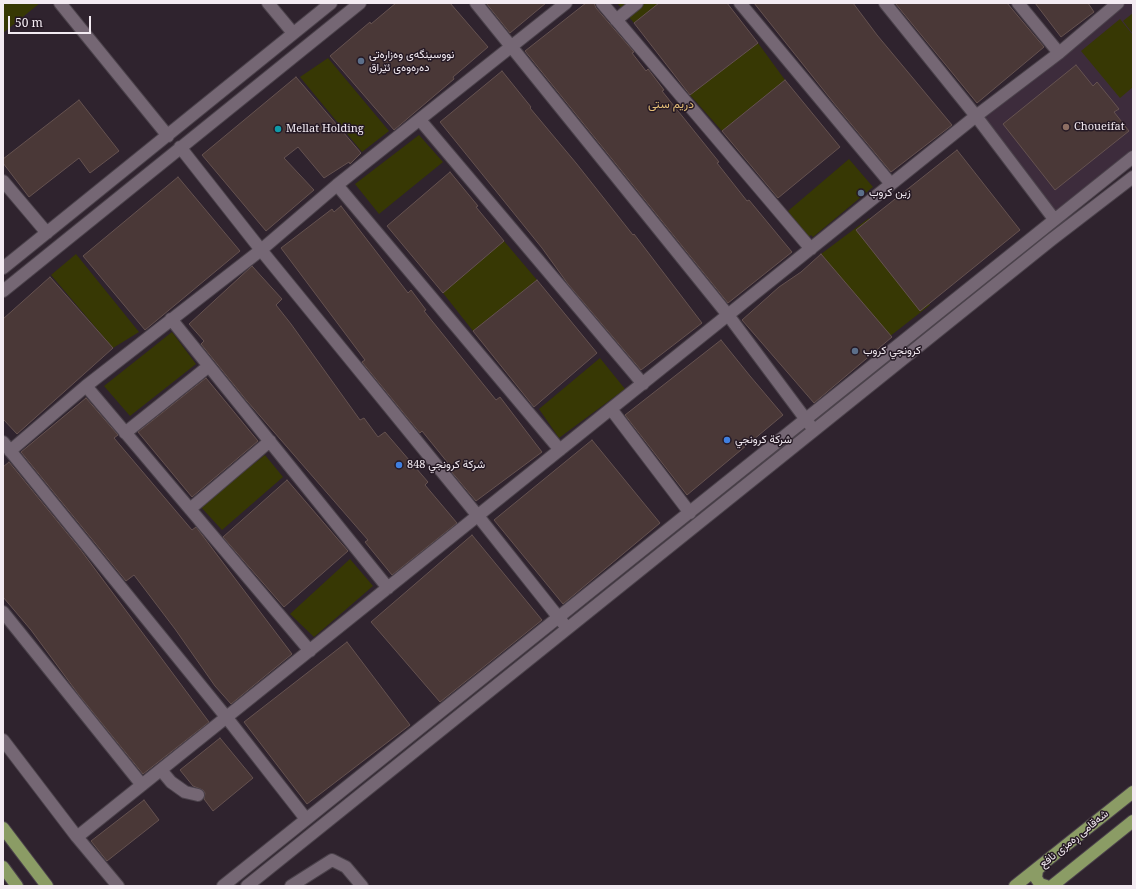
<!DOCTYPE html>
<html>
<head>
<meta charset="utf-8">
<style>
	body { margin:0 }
	#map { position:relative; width:1136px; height:889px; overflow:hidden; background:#2f232e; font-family:"Noto Serif",serif }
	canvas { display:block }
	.frame { position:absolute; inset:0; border:4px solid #f3ebf2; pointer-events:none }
	.scale { position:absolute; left:8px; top:16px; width:83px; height:18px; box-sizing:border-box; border:2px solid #f3ebf2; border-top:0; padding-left:5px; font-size:12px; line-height:14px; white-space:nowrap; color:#f3ebf2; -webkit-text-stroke:3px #251924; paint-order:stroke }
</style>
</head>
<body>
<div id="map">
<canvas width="1136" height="889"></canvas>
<div class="frame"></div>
<div class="scale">50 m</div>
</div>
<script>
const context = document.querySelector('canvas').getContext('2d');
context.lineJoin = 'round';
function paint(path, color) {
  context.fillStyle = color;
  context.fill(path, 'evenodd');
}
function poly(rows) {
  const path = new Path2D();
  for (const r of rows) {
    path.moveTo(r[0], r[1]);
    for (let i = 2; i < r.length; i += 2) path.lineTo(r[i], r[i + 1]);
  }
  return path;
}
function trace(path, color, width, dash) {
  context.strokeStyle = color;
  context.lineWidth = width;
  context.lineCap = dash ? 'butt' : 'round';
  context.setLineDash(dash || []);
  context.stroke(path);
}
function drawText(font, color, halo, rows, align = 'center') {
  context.font = font + ' "Noto Serif",Vazirmatn,serif';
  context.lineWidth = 3;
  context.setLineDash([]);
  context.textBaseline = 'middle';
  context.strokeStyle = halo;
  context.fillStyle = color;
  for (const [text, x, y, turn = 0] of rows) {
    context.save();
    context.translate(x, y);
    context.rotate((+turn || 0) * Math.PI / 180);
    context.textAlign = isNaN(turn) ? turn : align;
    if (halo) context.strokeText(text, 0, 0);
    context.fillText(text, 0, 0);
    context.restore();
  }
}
const built = poly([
	[1115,3,1133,3,1133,157,1054,219,976,116]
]);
const green = poly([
	[3,3,40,3,3,33],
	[617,3,659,3,634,23],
	[1133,13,1133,34,1123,21],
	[1120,19,1133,35,1133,87,1120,98,1081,51],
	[758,43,785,80,722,131,690,95],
	[328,58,389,131,362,152,300,77],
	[419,135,443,162,379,214,355,184],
	[849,159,873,187,813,237,811,235,808,238,788,211],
	[869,218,930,305,889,337,821,254],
	[504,241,537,280,473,331,443,293],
	[76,254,139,332,113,348,51,275],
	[172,332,196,364,130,416,104,386],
	[600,358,625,389,559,438,539,409],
	[265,455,283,477,222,530,200,506],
	[350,559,373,586,314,637,290,614]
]);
const building = poly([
	[396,3,450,3,488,47,453,77,454,79,394,130,330,56,370,22,371,24,396,3],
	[486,3,546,3,510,33,486,3],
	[586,3,594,3,596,8,634,52,632,53,646,71,648,69,664,90,662,91,719,162,717,163,747,201,749,200,792,252,728,303,525,51,586,3],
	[659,3,727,3,758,43,690,95,634,23,659,3],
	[754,3,853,3,877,35,952,125,891,172,837,107,754,3],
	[895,3,1007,3,1044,47,977,103,895,3],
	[1035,3,1088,3,1094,12,1061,37,1035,3],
	[1076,65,1093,86,1097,82,1119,109,1114,112,1129,131,1055,190,1003,124,1076,65],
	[502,71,531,107,530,108,576,163,633,235,634,234,702,323,641,370,568,284,542,248,440,122,502,71],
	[296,77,361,153,350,164,349,162,324,178,298,147,284,158,314,190,266,231,202,155,296,77],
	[785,80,840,147,778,198,722,131,785,80],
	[79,100,119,151,90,173,79,158,29,197,3,163,3,159,79,100],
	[957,150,1020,230,920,311,856,230,957,150],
	[450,172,478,206,476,207,504,241,443,293,387,226,450,172],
	[178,177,240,251,145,330,83,256,178,177],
	[341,206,408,293,411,290,426,310,424,311,496,400,500,397,542,452,476,501,450,470,452,468,422,431,420,433,362,362,365,360,281,248,332,209,334,212,341,206],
	[821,254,892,337,814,403,742,320,779,287,801,272,821,254],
	[252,266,282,299,276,305,291,324,360,420,364,418,378,437,385,432,428,482,425,485,457,523,392,575,365,542,368,540,247,401,201,344,204,341,189,324,252,266],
	[50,277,113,348,17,434,3,419,3,319,50,277],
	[537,280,597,353,534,407,473,331,537,280],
	[721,340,750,376,783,415,687,495,625,415,721,340],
	[206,378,258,441,192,497,138,432,206,378],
	[86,398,118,435,114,438,192,530,196,527,292,654,231,704,215,686,175,629,134,575,126,581,21,452,86,398],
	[592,440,660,523,563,604,494,520,592,440],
	[9,462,80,549,209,722,143,774,79,695,31,630,3,597,3,467,9,462],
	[287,480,348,551,284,607,223,537,287,480],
	[472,535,542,620,440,702,371,622,472,535],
	[347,642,410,725,307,804,244,722,347,642],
	[220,738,253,778,213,811,204,799,205,793,203,790,193,786,180,770,220,738],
	[144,800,159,820,107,861,91,841,144,800]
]);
const minor = poly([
	[60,3,168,136],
	[268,3,293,33],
	[476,3,728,315,810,425],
	[602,3,811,249],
	[740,3,891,184],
	[885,3,976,116,1054,219],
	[1018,3,1059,53],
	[616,20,637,3],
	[420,120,643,384],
	[180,147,261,250,478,516,563,623],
	[3,181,47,233],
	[337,185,560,450],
	[3,268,331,3],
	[3,291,360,3],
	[171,319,388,588],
	[86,386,310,651],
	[611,409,690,513],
	[125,433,209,366],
	[3,442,227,718,306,819],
	[10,451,86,386,261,250,337,185,566,3],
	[190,509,270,441],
	[3,612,142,785],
	[3,740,77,837,118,886],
	[161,770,171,782,185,792,198,795],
	[77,837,976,116,1059,53,1118,3],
	[223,886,1133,157],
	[247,886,1051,240,1133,177],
	[291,886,332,860,346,867,362,886]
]);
const major = poly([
	[3,828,47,886],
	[1042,865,1037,870,1036,878,1040,884,1046,886],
	[3,867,17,886],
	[1015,886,1133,792],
	[1052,886,1133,821]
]);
const markers = [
	[361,61,4,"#5c6f8a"],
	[1066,127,4,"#8d6e63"],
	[278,129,4,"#0f9aa8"],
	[861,193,4,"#5c6f8a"],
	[855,351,4,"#5c6f8a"],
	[727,440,4,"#3f7fe0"],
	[399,465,4,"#3f7fe0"]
];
const poiNames = [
	["نووسینگەی وەزارەتی",369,55],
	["دەرەوەی ئێراق",369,68],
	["Choueifat",1074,127],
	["Mellat Holding",286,129],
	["زين كروب",869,193],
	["كرونجي كروب",863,351],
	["شركة كرونجي",735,440],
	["شركة كرونجي 848",407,465]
];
const streetNames = [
	["شەقامی ڕەمزی نافع",1074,839,-39]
];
const neighbourhoodNames = [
	["دریم ستی",671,105]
];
paint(built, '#3d2c3c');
paint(green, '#373804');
paint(building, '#4a3837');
trace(building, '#655250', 1);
trace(minor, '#4b424b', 14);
trace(major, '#4b424b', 14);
trace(minor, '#756774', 12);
trace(major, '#8b9c65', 12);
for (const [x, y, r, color] of markers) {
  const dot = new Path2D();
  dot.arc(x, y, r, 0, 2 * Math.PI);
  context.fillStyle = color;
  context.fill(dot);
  trace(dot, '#251924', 1.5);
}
drawText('11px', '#f3ebf2', '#251924', poiNames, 'left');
drawText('11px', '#f3ebf2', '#251924', streetNames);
drawText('12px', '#e5be77', '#251924', neighbourhoodNames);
</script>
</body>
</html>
